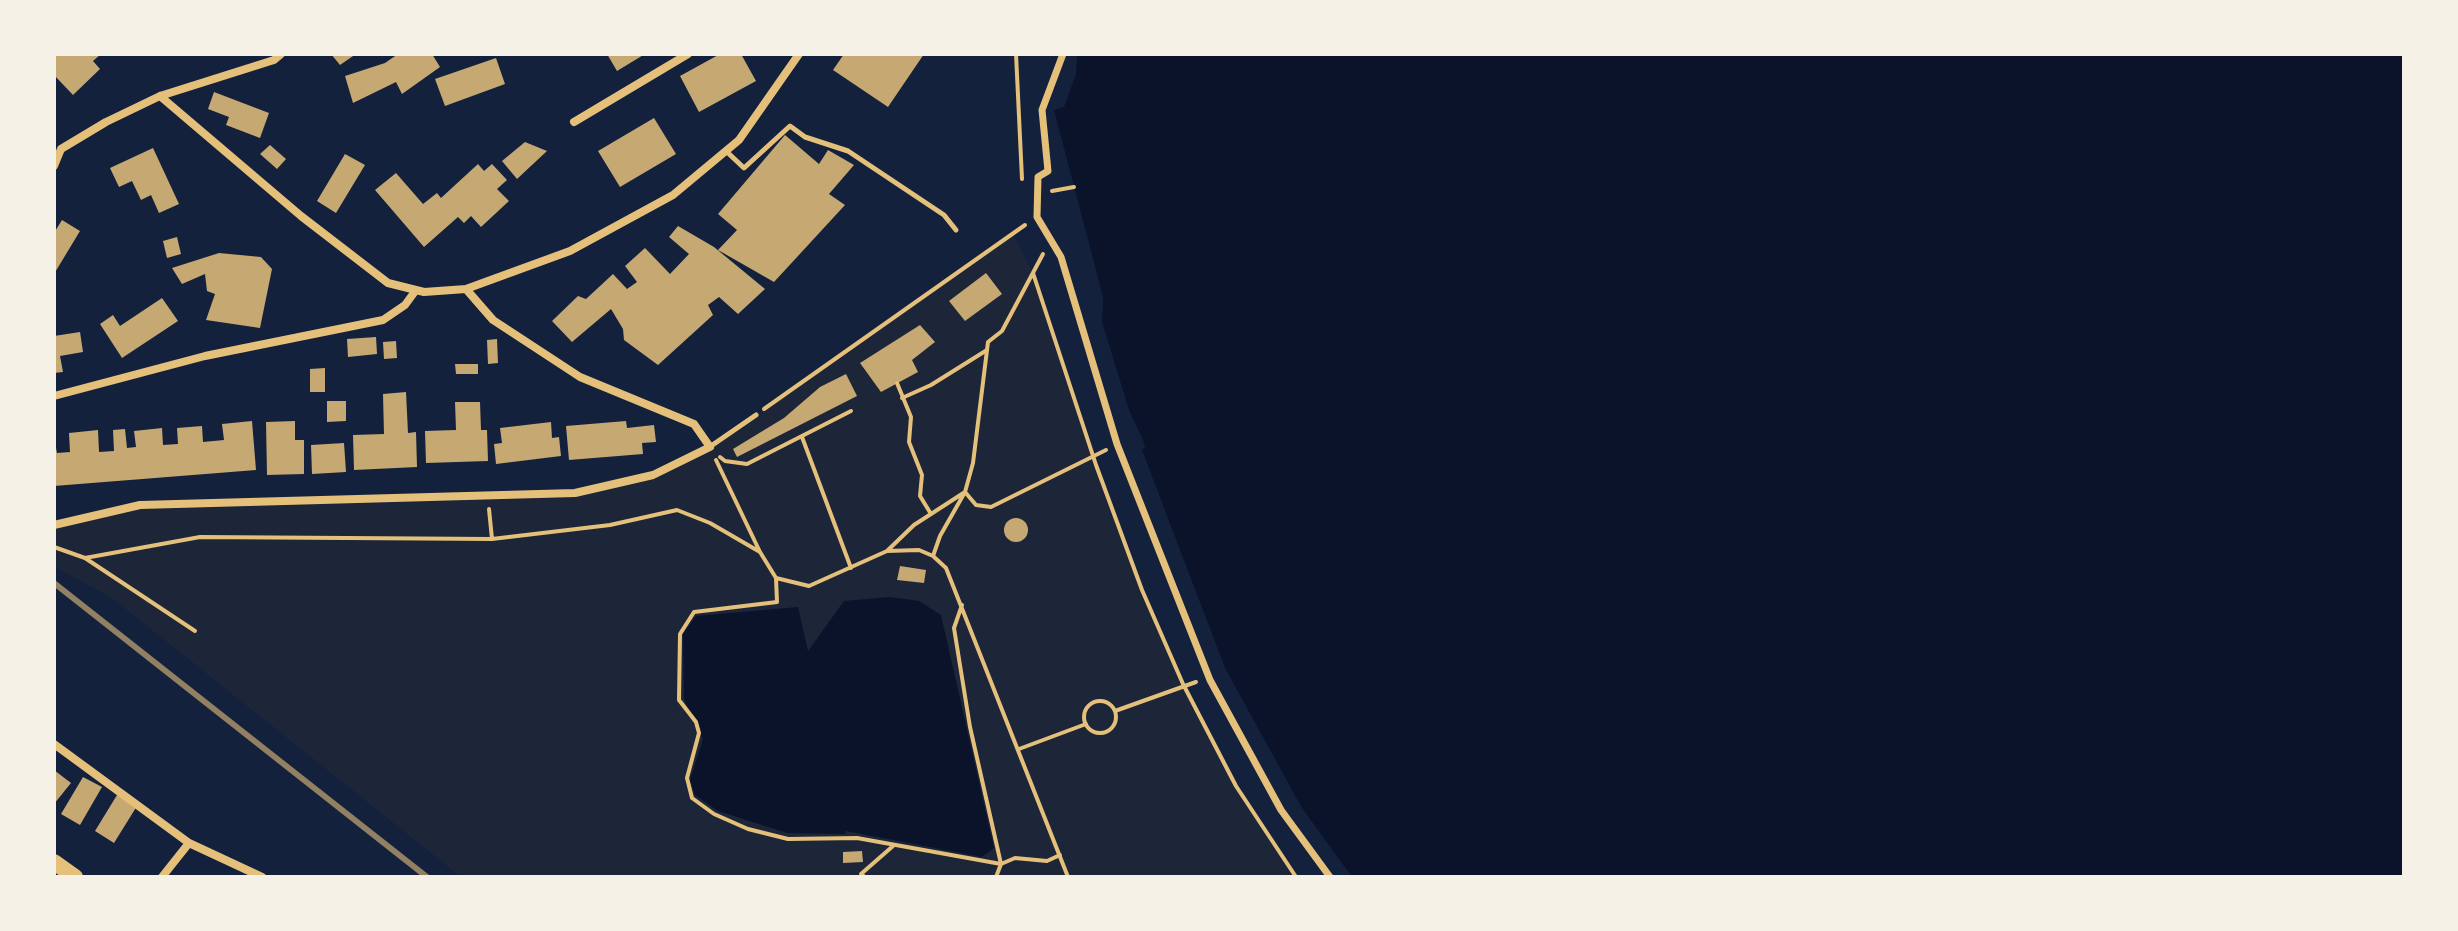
<!DOCTYPE html>
<html>
<head>
<meta charset="utf-8">
<style>
	body { margin:0 }
	#map { position:relative; width:2458px; height:931px; overflow:hidden; background:#14213d; font-family:Lato,sans-serif }
	canvas { display:block }
	.frame { position:absolute; inset:0; border:56px solid #f6f1e7; pointer-events:none }
</style>
</head>
<body>
<div id="map">
<canvas width="2458" height="931"></canvas>
<div class="frame"></div>
</div>
<script>
const context = document.querySelector('canvas').getContext('2d');
context.lineJoin = 'round';
function paint(path, color) {
  context.fillStyle = color;
  context.fill(path, 'evenodd');
}
function poly(rows) {
  const path = new Path2D();
  for (const r of rows) {
    if (r.length === 3) {
      path.moveTo(r[0] + r[2], r[1]);
      path.arc(r[0], r[1], r[2], 0, 2 * Math.PI);
      continue;
    }
    path.moveTo(r[0], r[1]);
    for (let i = 2; i < r.length; i += 2) path.lineTo(r[i], r[i + 1]);
  }
  return path;
}
function trace(path, color, width, dash) {
  context.strokeStyle = color;
  context.lineWidth = width;
  context.lineCap = dash ? 'butt' : 'round';
  context.setLineDash(dash || []);
  context.stroke(path);
}
const green = poly([
	[1012,233,1033,273,1142,590,1183,684,1236,786,1299,877,461,877,112,598,55,567,54,525,140,505,574,493,653,474,710,447]
]);
const water = poly([
	[1077,54,2404,54,2404,877,1352,877,1302,808,1225,668,1142,450,1145,447,1143,440,1129,410,1102,322,1103,297,1054,110,1064,107,1076,74],
	[890,597,919,601,941,615,994,848,982,857,846,831,845,834,787,833,718,811,695,795,690,780,703,739,684,699,683,634,696,616,798,607,808,651,844,601]
]);
const building = poly([
	[54,54,101,54,93,61,100,69,73,95,54,75],
	[331,54,356,54,340,65],
	[398,54,432,54,440,67,402,94,396,82,353,103,345,76,385,63],
	[607,54,645,54,617,71],
	[720,54,741,54,756,81,699,112,680,76],
	[844,54,872,55,924,54,888,107,833,70],
	[496,58,505,84,445,106,435,79],
	[214,92,269,113,260,138,226,125,229,117,208,109],
	[654,118,676,154,620,187,598,151],
	[785,135,819,164,828,150,854,165,829,194,845,205,774,282,718,250,737,230,718,214],
	[525,142,547,151,517,179,502,161],
	[270,145,286,159,277,169,260,154],
	[153,148,179,204,159,213,151,195,141,200,132,181,119,187,110,168],
	[345,154,365,165,336,213,317,201],
	[478,164,484,171,492,164,507,180,497,189,509,201,481,227,471,216,464,223,458,217,424,247,375,190,396,173,423,204,437,193,441,198],
	[62,220,80,231,54,274,54,233],
	[678,226,714,247,765,289,738,314,719,297,708,305,713,315,658,365,624,340,623,329,611,309,572,342,552,321,578,296,586,299,613,274,627,289,637,282,625,266,645,248,670,274,689,254,669,237],
	[177,237,181,254,167,258,163,241],
	[219,253,261,257,272,269,260,328,206,320,215,294,207,291,205,274,182,284,172,268],
	[986,273,1002,294,965,321,949,301],
	[162,298,178,321,122,358,100,324,113,315,120,326],
	[920,325,935,342,912,360,918,372,881,392,860,363],
	[80,332,83,352,60,356,63,372,54,373,54,336],
	[376,337,377,354,348,357,347,339],
	[497,339,498,363,488,364,487,340],
	[396,341,397,358,384,359,383,342],
	[455,364,478,364,478,374,456,374],
	[325,368,325,392,310,392,310,369],
	[846,374,857,396,737,457,733,449,784,418,820,387],
	[406,392,408,433,416,432,417,467,354,470,353,435,384,434,383,394],
	[327,401,346,401,346,421,327,422],
	[455,402,480,402,481,430,487,430,488,461,426,463,425,431,456,430],
	[252,421,256,470,54,486,54,438,57,453,70,452,69,433,98,430,99,452,114,451,113,430,125,429,127,448,136,447,134,431,162,428,163,445,178,444,177,428,202,426,203,442,224,440,222,424],
	[295,421,295,440,304,440,304,474,267,475,266,422],
	[626,421,627,428,654,425,656,442,642,443,643,454,569,460,566,426],
	[551,422,552,438,559,437,561,456,496,464,494,444,502,443,500,428],
	[344,443,346,472,312,474,311,445],
	[1016,530,12],
	[900,566,926,570,924,583,897,580],
	[54,770,71,783,54,804],
	[83,777,102,787,80,825,61,814],
	[117,795,137,806,114,843,95,831],
	[862,851,863,862,843,863,843,852]
]);
const path = poly([
	[1016,54,1022,179],
	[1052,191,1074,187],
	[1033,273,1096,465,1142,590,1183,684,1236,786,1296,877],
	[897,383,911,417,909,442,922,475,920,496,931,514],
	[902,398,931,385,987,350],
	[764,409,1025,225],
	[802,437,851,568],
	[720,457,725,461,747,464,851,411],
	[716,460,760,552,776,578,809,586,887,551,914,525,965,492,976,505,991,507,1106,450],
	[489,509,492,539],
	[54,547,85,558,195,631],
	[887,551,919,550,933,556,946,568,1068,877],
	[933,556,940,536,965,492,973,463,988,342,1002,331,1043,254],
	[85,558,200,537,492,539,610,525,677,510,710,523,760,552],
	[776,578,777,602,694,612,680,634,679,700,696,722,699,733,687,778,692,798,714,814,748,829,788,839,857,838,1001,864,970,727,954,628,962,605],
	[1100,717,16],
	[1115,711,1196,682],
	[1019,749,1086,724],
	[865,877,861,874,893,846],
	[996,877,1001,864,1015,858,1047,861,1060,855]
]);
const service = poly([
	[726,151,744,168,790,126,805,137,848,151,944,215,956,230],
	[711,446,756,415]
]);
const pedestrian = poly([
	[1063,54,1042,110,1048,171,1038,177,1037,217,1061,257,1117,444,1210,680,1281,810,1330,877]
]);
const minor = poly([
	[574,122,688,54],
	[54,166,61,149,106,122,160,96,274,60,281,54],
	[466,289,570,251,673,195,739,140,799,54],
	[54,396,205,356,383,320,405,305,416,290],
	[54,525,140,505,575,493,653,475,710,447,694,424,580,377,493,320,466,289,424,292,388,283,301,216,160,96],
	[54,744,189,843,262,877],
	[162,877,189,843]
]);
const primary = poly([
	[54,862,75,877]
]);
const rail = poly([
	[54,583,427,877]
]);
paint(green, '#1d2539');
paint(water, '#0b132b');
paint(building, '#c6a872');
trace(path, '#e5c07b', 4);
trace(service, '#e5c07b', 5);
trace(pedestrian, '#e5c07b', 7);
trace(minor, '#e5c07b', 8);
trace(primary, '#e5c07b', 16);
trace(rail, '#918062', 6);
</script>
</body>
</html>
